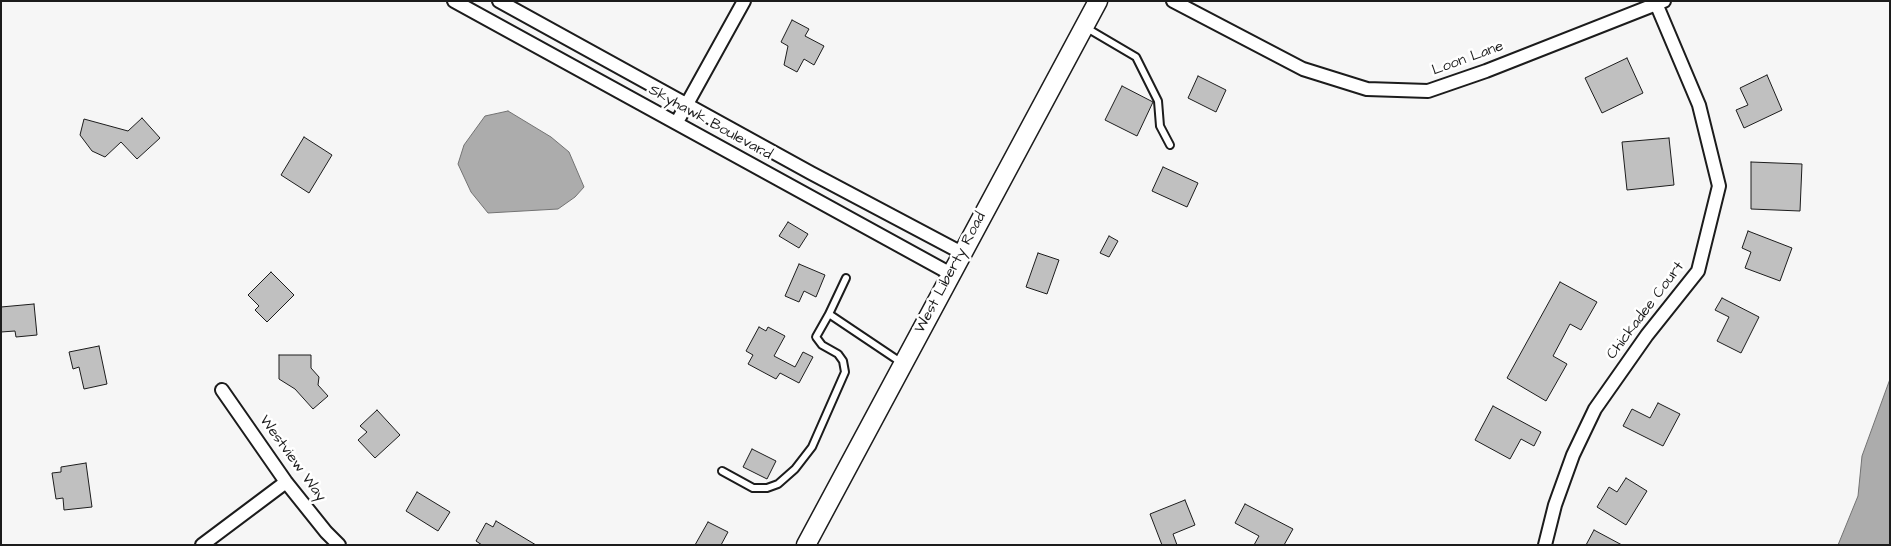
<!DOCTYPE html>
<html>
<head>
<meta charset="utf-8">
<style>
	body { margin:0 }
	#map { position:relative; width:1891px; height:546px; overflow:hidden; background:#f6f6f6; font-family:"Architects Daughter",sans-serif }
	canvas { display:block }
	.frame { position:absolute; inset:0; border:2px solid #1c1c1c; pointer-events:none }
</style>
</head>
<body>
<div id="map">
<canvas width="1891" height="546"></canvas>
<div class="frame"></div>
</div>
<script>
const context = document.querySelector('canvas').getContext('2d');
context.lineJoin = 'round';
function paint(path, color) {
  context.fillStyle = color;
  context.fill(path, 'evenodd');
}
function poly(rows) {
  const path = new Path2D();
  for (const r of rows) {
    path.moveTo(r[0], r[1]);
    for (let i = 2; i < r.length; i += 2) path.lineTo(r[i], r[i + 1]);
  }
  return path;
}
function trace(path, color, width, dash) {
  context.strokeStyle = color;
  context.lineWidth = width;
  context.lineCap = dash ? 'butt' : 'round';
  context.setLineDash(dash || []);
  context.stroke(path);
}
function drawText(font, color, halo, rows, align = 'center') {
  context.font = font + ' "Architects Daughter",sans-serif';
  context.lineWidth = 5;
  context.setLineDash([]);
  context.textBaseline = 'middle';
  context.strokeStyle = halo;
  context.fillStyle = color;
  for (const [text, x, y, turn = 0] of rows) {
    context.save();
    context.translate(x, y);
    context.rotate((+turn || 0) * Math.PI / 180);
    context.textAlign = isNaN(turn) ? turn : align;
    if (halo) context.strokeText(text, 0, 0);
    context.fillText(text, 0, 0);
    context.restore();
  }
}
const water = poly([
	[508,111,551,137,569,152,584,187,575,197,558,209,488,213,471,192,458,164,464,145,485,116,508,111],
	[1890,379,1890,545,1838,545,1858,496,1862,456,1890,379]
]);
const building = poly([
	[792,20,809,29,805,36,824,46,814,65,804,59,797,72,784,65,788,46,781,42,792,20],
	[1627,58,1643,93,1602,113,1585,78,1627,58],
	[1767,75,1782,110,1744,128,1736,110,1748,105,1740,88,1767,75],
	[1198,76,1226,90,1216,112,1188,98,1198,76],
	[1122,86,1153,102,1137,136,1105,120,1122,86],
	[142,118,160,138,137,159,121,142,105,157,92,151,80,135,84,119,128,131,142,118],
	[304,137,332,155,309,193,281,175,304,137],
	[1669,138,1674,185,1627,190,1622,142,1669,138],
	[1751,162,1802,164,1800,211,1751,209,1751,162],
	[1163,167,1198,183,1187,207,1152,191,1163,167],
	[788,222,808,234,799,248,779,236,788,222],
	[1748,231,1792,248,1780,281,1745,268,1751,252,1742,248,1748,231],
	[1109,236,1118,241,1109,257,1100,253,1109,236],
	[1038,253,1059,260,1047,294,1026,287,1038,253],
	[799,264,825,275,816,297,804,291,799,302,785,296,799,264],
	[271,272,294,295,267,322,255,310,259,306,248,295,271,272],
	[1560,282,1597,302,1581,330,1570,324,1553,356,1567,364,1546,401,1507,378,1560,282],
	[1722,298,1759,317,1741,353,1717,341,1729,317,1715,310,1722,298],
	[34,304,37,335,16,337,15,331,1,332,1,307,34,304],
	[759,327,766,331,768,327,785,336,774,356,795,367,803,352,813,357,799,383,780,373,776,379,748,364,753,355,746,351,759,327],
	[99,346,107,384,84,389,79,367,73,369,69,352,99,346],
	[279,355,311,355,311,368,319,377,318,385,328,396,313,409,295,389,279,379,279,355],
	[1658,403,1680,414,1663,446,1623,426,1632,409,1650,418,1658,403],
	[1493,406,1541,432,1534,446,1521,439,1510,459,1475,440,1493,406],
	[377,410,400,435,375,458,358,440,367,432,360,426,377,410],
	[752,449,776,461,767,479,743,467,752,449],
	[86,463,92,507,64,510,63,498,56,499,52,473,61,472,61,467,86,463],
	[1626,478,1647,491,1626,525,1597,507,1609,487,1617,492,1626,478],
	[417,492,450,512,438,531,406,511,417,492],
	[1185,500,1195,525,1173,534,1177,545,1162,545,1150,514,1185,500],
	[1245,504,1293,529,1284,545,1254,545,1259,536,1235,523,1245,504],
	[496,521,536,545,482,545,476,541,486,523,493,527,496,521],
	[708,522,728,532,721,545,695,545,708,522],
	[1594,530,1622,545,1586,545,1594,530]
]);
const lane = poly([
	[1085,27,1136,57,1158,101,1160,126,1170,145],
	[829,314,846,278],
	[722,471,753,488,767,488,778,484,795,469,812,447,845,372,843,361,838,354,822,345,816,337,829,314,902,363]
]);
const street = poly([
	[454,1,951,274],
	[499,1,811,173,962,253],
	[1173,1,1303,69,1367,89,1428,91,1486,71,1664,1],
	[677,122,744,1],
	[222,390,286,482,326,532,339,545],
	[202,545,286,482],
	[1545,545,1555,505,1573,455,1595,409,1647,335,1698,271,1719,186,1699,105,1655,1]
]);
const secondary = poly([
	[806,545,1098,1]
]);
const streetNames = [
	["Loon Lane",1468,59,-20],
	["Skyhawk Boulevard",710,123,29],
	["West Liberty Road",951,273,-62],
	["Chickadee Court",1646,311,-53],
	["Westview Way",292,459,54]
];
paint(water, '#acacac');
trace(water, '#727272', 1);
paint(building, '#c0c0c0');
trace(building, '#1c1c1c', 1);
trace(lane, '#1c1c1c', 10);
trace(street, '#1c1c1c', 16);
trace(secondary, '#1c1c1c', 21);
trace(lane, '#fff', 6);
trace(street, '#fff', 12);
trace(secondary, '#fff', 18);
drawText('15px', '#1c1c1c', '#fff', streetNames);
</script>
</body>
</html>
